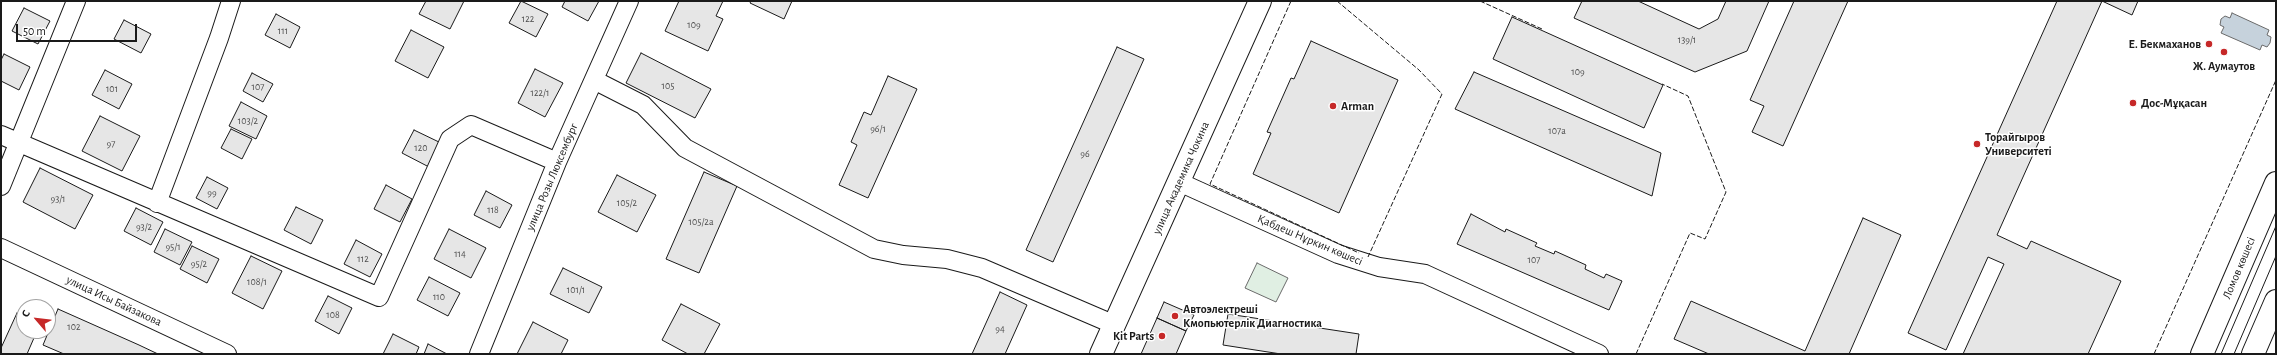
<!DOCTYPE html>
<html>
<head>
<meta charset="utf-8">
<style>
	body { margin:0 }
	#map { position:relative; width:2277px; height:355px; overflow:hidden; background:#fff; font-family:"Alegreya Sans",sans-serif }
	canvas { display:block }
	.frame { position:absolute; inset:0; border:2px solid #1a1a1a; pointer-events:none }
	.north { position:absolute; left:16px; top:299px; width:40px; height:40px; box-sizing:border-box; background:#fff; border:1px solid #a3a3a3; border-radius:50%; rotate:298deg; font-size:11px; font-weight:700; line-height:16px; text-align:center; color:#1a1a1a }
	.north::after { content:''; display:block; margin:auto; width:14px; height:18px; background:#c62828; clip-path:polygon(50% 0,100% 100%,50% 72%,0 100%) }
	.scale { position:absolute; left:16px; top:24px; width:121px; height:18px; box-sizing:border-box; border:2px solid #1a1a1a; border-top:0; padding-left:5px; font-size:12px; line-height:14px; white-space:nowrap; color:#1a1a1a; -webkit-text-stroke:3px #fff; paint-order:stroke }
</style>
</head>
<body>
<div id="map">
<canvas width="2277" height="355"></canvas>
<div class="frame"></div>
<div class="north">С</div>
<div class="scale">50 m</div>
</div>
<script>
const context = document.querySelector('canvas').getContext('2d');
context.lineJoin = 'round';
function paint(path, color) {
  context.fillStyle = color;
  context.fill(path, 'evenodd');
}
function poly(rows) {
  const path = new Path2D();
  for (const r of rows) {
    path.moveTo(r[0], r[1]);
    for (let i = 2; i < r.length; i += 2) path.lineTo(r[i], r[i + 1]);
  }
  return path;
}
function trace(path, color, width, dash) {
  context.strokeStyle = color;
  context.lineWidth = width;
  context.lineCap = dash ? 'butt' : 'round';
  context.setLineDash(dash || []);
  context.stroke(path);
}
function drawText(font, color, halo, rows, align = 'center') {
  context.font = font + ' "Alegreya Sans",sans-serif';
  context.lineWidth = 3;
  context.setLineDash([]);
  context.textBaseline = 'middle';
  context.strokeStyle = halo;
  context.fillStyle = color;
  for (const [text, x, y, turn = 0] of rows) {
    context.save();
    context.translate(x, y);
    context.rotate((+turn || 0) * Math.PI / 180);
    context.textAlign = isNaN(turn) ? turn : align;
    if (halo) context.strokeText(text, 0, 0);
    context.fillText(text, 0, 0);
    context.restore();
  }
}
const green = poly([
	[1257,263,1288,278,1276,302,1245,288,1257,263]
]);
const water = poly([
	[2232,13,2269,30,2267,35,2271,37,2270,43,2267,47,2262,45,2260,50,2221,33,2224,27,2220,25,2221,19,2225,16,2230,18,2232,13]
]);
const building = poly([
	[426,1,464,1,450,29,419,14,426,1],
	[521,1,548,14,536,37,509,23,521,1],
	[565,1,599,1,588,21,562,7,565,1],
	[679,1,723,1,716,16,723,19,708,51,665,31,679,1],
	[751,1,792,1,784,19,750,3,751,1],
	[1582,1,1638,1,1699,29,1718,19,1726,1,1769,1,1747,51,1695,72,1574,18,1582,1],
	[1794,1,1848,1,1783,146,1752,132,1764,106,1750,100,1794,1],
	[2057,1,2138,1,2132,15,2102,1,1997,235,2027,249,2031,241,2121,281,2088,354,1963,354,2004,264,1988,257,1946,350,1908,333,2057,1],
	[24,8,50,21,38,44,12,31,24,8],
	[276,14,300,27,290,48,265,35,276,14],
	[1512,17,1663,85,1644,128,1493,59,1512,17],
	[124,20,151,34,141,53,114,39,124,20],
	[411,30,444,47,428,78,395,61,411,30],
	[1311,41,1398,80,1339,213,1253,174,1271,133,1267,132,1291,78,1294,79,1311,41],
	[1117,47,1144,59,1053,262,1026,250,1117,47],
	[641,53,711,89,695,118,626,83,641,53],
	[4,54,30,67,19,90,1,81,1,60,4,54],
	[535,69,563,83,545,117,518,103,535,69],
	[105,70,132,84,119,109,92,95,105,70],
	[1474,72,1661,153,1652,196,1455,109,1474,72],
	[252,73,273,84,263,102,243,91,252,73],
	[888,76,917,89,868,198,839,185,857,145,851,142,864,112,871,115,888,76],
	[241,102,267,116,256,139,229,126,241,102],
	[100,116,140,136,122,171,82,151,100,116],
	[231,129,252,139,242,159,221,148,231,129],
	[414,130,441,143,429,167,402,153,414,130],
	[40,168,93,195,75,229,23,202,40,168],
	[704,172,737,186,699,273,666,259,704,172],
	[617,175,656,195,637,232,598,212,617,175],
	[207,177,228,188,217,209,196,198,207,177],
	[386,185,412,199,400,222,374,209,386,185],
	[486,191,512,205,500,228,474,215,486,191],
	[296,207,323,220,311,244,284,230,296,207],
	[136,208,163,222,151,245,124,231,136,208],
	[1471,214,1505,232,1506,229,1537,243,1535,246,1554,254,1555,251,1586,265,1585,269,1604,278,1606,274,1622,281,1609,310,1457,244,1471,214],
	[1863,218,1901,235,1849,354,1709,354,1674,339,1691,301,1805,351,1863,218],
	[165,229,192,242,180,265,154,252,165,229],
	[449,229,486,248,471,278,434,259,449,229],
	[356,240,382,254,370,277,344,264,356,240],
	[192,246,219,259,207,283,180,269,192,246],
	[251,256,282,271,263,309,232,293,251,256],
	[563,268,602,287,589,313,550,294,563,268],
	[429,277,460,293,448,316,417,300,429,277],
	[1000,292,1027,305,1005,354,972,354,1000,292],
	[328,296,352,308,339,334,315,321,328,296],
	[1164,302,1194,315,1186,331,1157,318,1164,302],
	[681,304,720,324,704,354,688,354,662,340,681,304],
	[58,309,139,345,158,354,64,354,43,345,58,309],
	[17,313,24,316,24,331,37,331,27,354,1,354,1,348,17,313],
	[1228,314,1359,334,1356,354,1281,354,1223,345,1228,314],
	[1157,318,1186,331,1176,354,1141,354,1157,318],
	[533,322,568,340,561,354,517,354,533,322],
	[393,334,419,347,416,354,383,354,393,334],
	[428,344,447,354,424,354,428,344]
]);
const minor = poly([
	[594,80,643,105,685,148,874,249,903,255,947,259,982,268,1115,325],
	[1,135,379,297,450,139,471,125,557,162],
	[1179,182,1338,254,1379,267,1425,274,1599,354],
	[1,186,76,1],
	[157,203,219,38,231,1],
	[1,248,227,354],
	[479,354,557,162,629,1]
]);
const major = poly([
	[1101,354,1260,1],
	[2202,354,2276,183],
	[2253,354,2276,301]
]);
const tram = poly([
	[2221,354,2276,226],
	[2234,354,2276,256]
]);
const fence = poly([
	[1291,1,1210,184,1359,253],
	[1337,1,1419,70,1442,94,1368,257],
	[1480,1,1542,29],
	[1636,354,1690,233,1705,239,1726,192,1688,96,1662,84],
	[2154,354,2276,80]
]);
const markers = [
	[2209,44,4,"#c62828"],
	[2224,52,4,"#c62828"],
	[2133,103,4,"#c62828"],
	[1333,106,4,"#c62828"],
	[1977,144,4,"#c62828"],
	[1175,316,4,"#c62828"],
	[1162,336,4,"#c62828"]
];
const numberNames = [
	["122",528,19],
	["109",694,25],
	["111",283,31],
	["139/1",1687,40],
	["109",1578,72],
	["105",668,86],
	["107",258,87],
	["101",112,89],
	["122/1",540,93],
	["103/2",248,121],
	["96/1",878,129],
	["107а",1557,131],
	["97",111,144],
	["120",421,148],
	["96",1085,154],
	["99",212,193],
	["93/1",58,199],
	["105/2",627,203],
	["118",493,210],
	["105/2а",701,222],
	["93/2",144,227],
	["95/1",173,247],
	["114",460,254],
	["112",363,259],
	["107",1534,260],
	["95/2",199,264],
	["108/1",257,282],
	["101/1",576,290],
	["110",439,297],
	["108",333,315],
	["102",74,327],
	["94",1000,329]
];
const poiNames = [
	["Е. Бекмаханов",2201,44,"right"],
	["Ж. Аумаутов",2224,66,"center"],
	["Дос-Мұқасан",2141,103],
	["Arman",1341,106],
	["Торайгыров",1985,137],
	["Университеті",1985,151],
	["Автоэлектреші",1183,309],
	["Кмопьютерлік Диагностика",1183,323],
	["Kit Parts",1154,336,"right"]
];
const streetNames = [
	["улица Розы Люксембург",552,177,-67],
	["улица Академика Чокина",1181,178,-66],
	["Қабдеш Нұркин көшесі",1310,240,23],
	["Ломов көшесі",2239,268,-67],
	["улица Исы Байзакова",114,301,25]
];
paint(green, '#e0efe3');
trace(green, '#6a6a6a', 1);
paint(water, '#c6d2dc');
trace(water, '#6a6a6a', 1);
paint(building, '#e6e6e6');
trace(building, '#1a1a1a', 1);
trace(minor, '#1a1a1a', 20);
trace(major, '#1a1a1a', 24);
trace(minor, '#fff', 18);
trace(major, '#fff', 22);
trace(tram, '#1a1a1a', 1);
trace(fence, '#1a1a1a', 1, [5, 2]);
for (const [x, y, r, color] of markers) {
  const dot = new Path2D();
  dot.arc(x, y, r, 0, 2 * Math.PI);
  context.fillStyle = color;
  context.fill(dot);
  trace(dot, '#fff', 1.5);
}
drawText('10px', '#4d4d4d', null, numberNames);
drawText('bold 12px', '#1a1a1a', '#fff', poiNames, 'left');
drawText('12px', '#1a1a1a', '#fff', streetNames);
</script>
</body>
</html>
